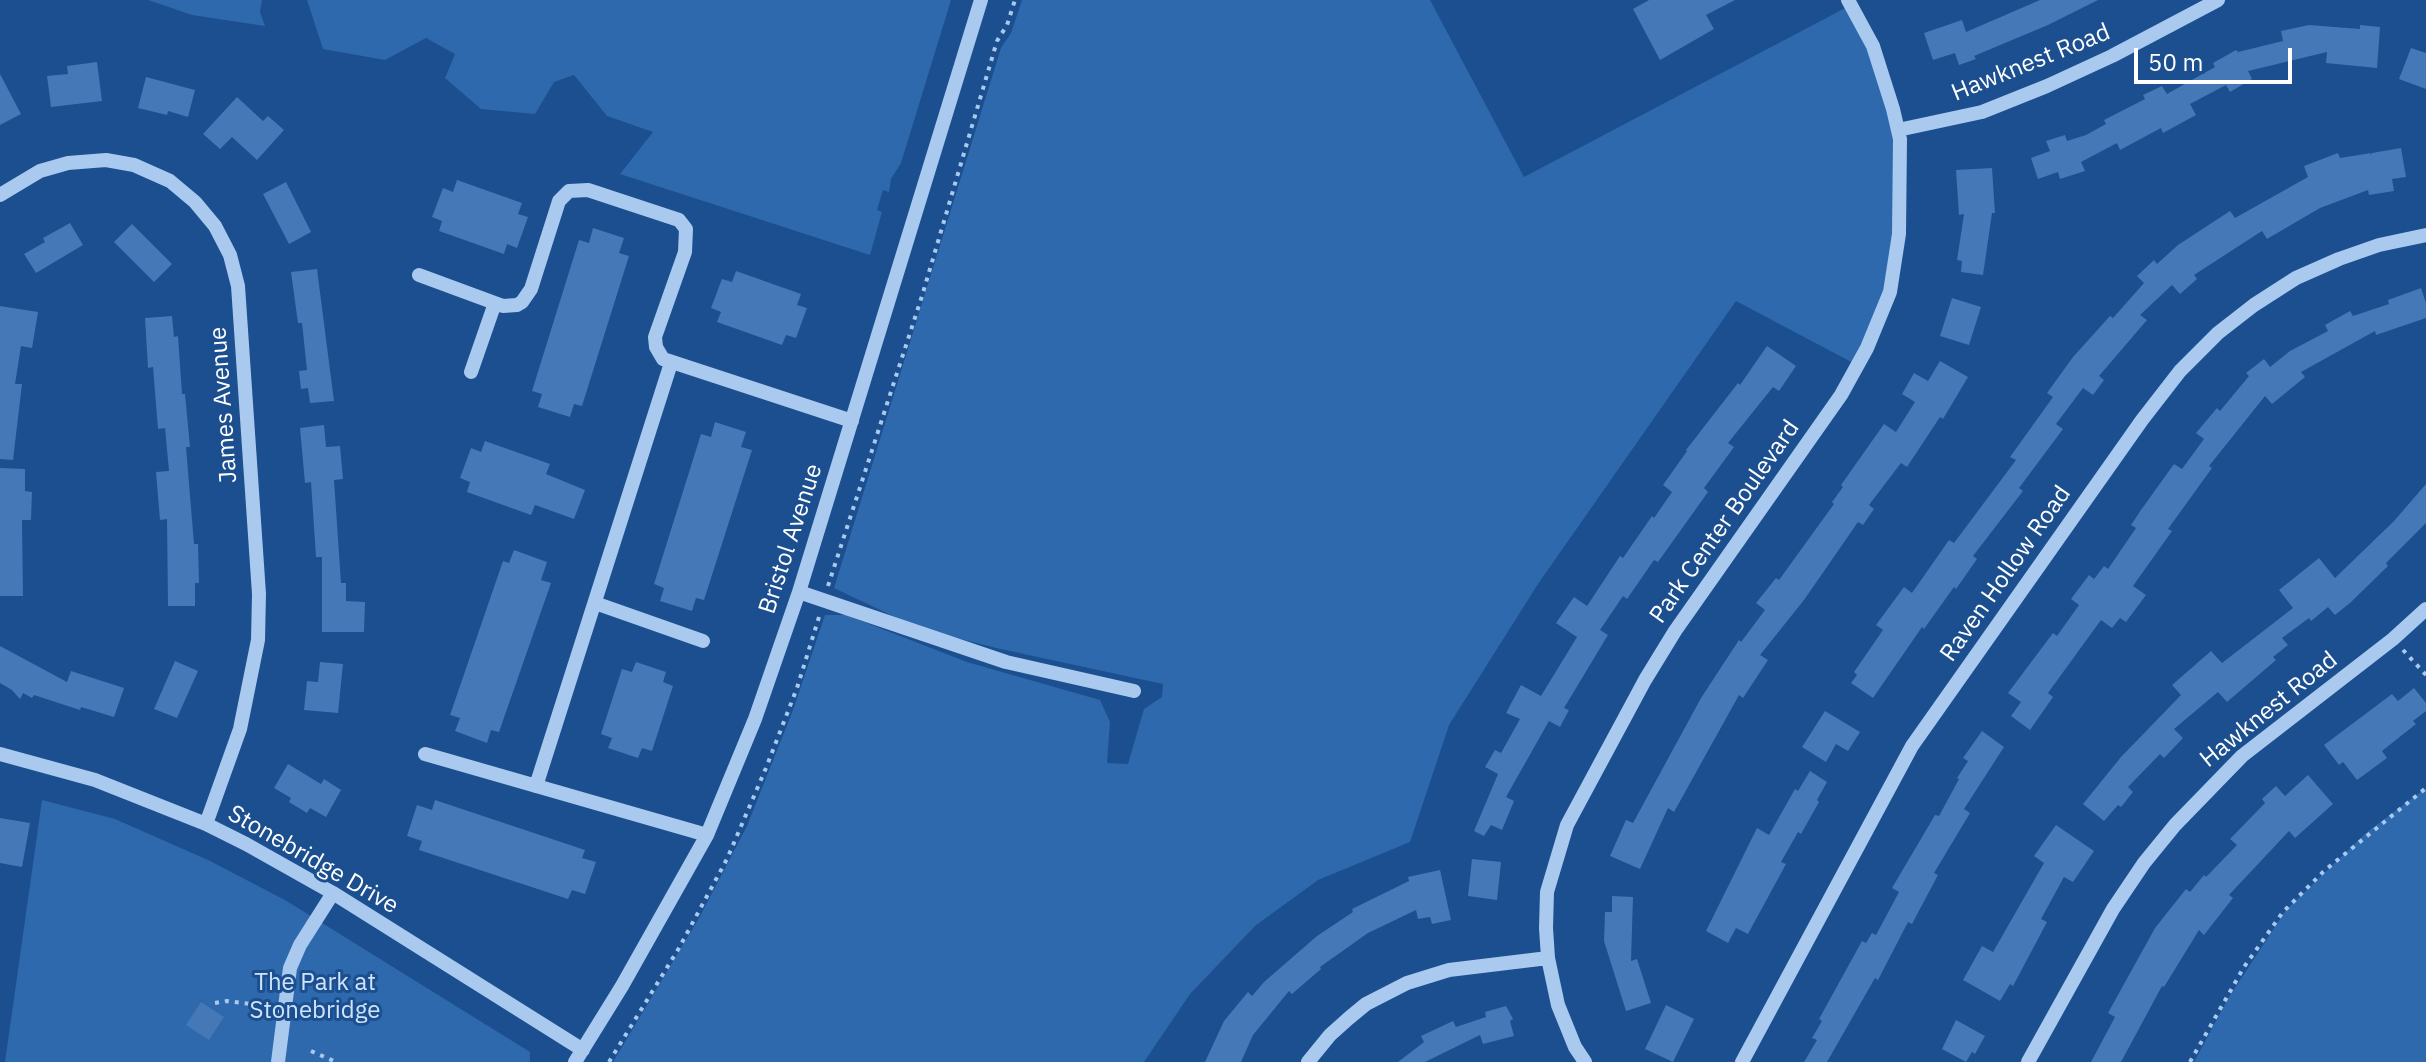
<!DOCTYPE html>
<html>
<head>
<meta charset="utf-8">
<style>
	body { margin:0 }
	#map { position:relative; width:2426px; height:1062px; overflow:hidden; background:#1b4f8f; font-family:"IBM Plex Sans",sans-serif }
	canvas { display:block }
	.scale { position:absolute; left:2134px; top:48px; width:158px; height:36px; box-sizing:border-box; border:4px solid #fff; border-top:0; padding-left:10px; font-size:24px; line-height:28px; white-space:nowrap; color:#fff; -webkit-text-stroke:6px #1b4f8f; paint-order:stroke }
</style>
</head>
<body>
<div id="map">
<canvas width="2426" height="1062"></canvas>
<div class="scale">50 m</div>
</div>
<script>
const context = document.querySelector('canvas').getContext('2d');
context.lineJoin = 'round';
function paint(path, color) {
  context.fillStyle = color;
  context.fill(path, 'evenodd');
}
function poly(rows) {
  const path = new Path2D();
  for (const r of rows) {
    path.moveTo(r[0], r[1]);
    for (let i = 2; i < r.length; i += 2) path.lineTo(r[i], r[i + 1]);
  }
  return path;
}
function trace(path, color, width, dash) {
  context.strokeStyle = color;
  context.lineWidth = width;
  context.lineCap = dash ? 'butt' : 'round';
  context.setLineDash(dash || []);
  context.stroke(path);
}
function drawText(font, color, halo, rows, align = 'center') {
  context.font = font + ' "IBM Plex Sans",sans-serif';
  context.lineWidth = 6;
  context.setLineDash([]);
  context.textBaseline = 'middle';
  context.strokeStyle = halo;
  context.fillStyle = color;
  for (const [text, x, y, turn = 0] of rows) {
    context.save();
    context.translate(x, y);
    context.rotate((+turn || 0) * Math.PI / 180);
    context.textAlign = isNaN(turn) ? turn : align;
    if (halo) context.strokeText(text, 0, 0);
    context.fillText(text, 0, 0);
    context.restore();
  }
}
const green = poly([
	[148,0,262,0,260,12,265,26,192,15],
	[307,0,951,0,901,163,891,179,889,192,883,190,877,210,882,212,870,255,620,174,653,132,607,116,574,75,554,82,535,114,481,109,445,78,455,54,426,38,385,60,323,49],
	[1022,0,1430,0,1524,177,1851,5,1893,108,1895,269,1857,365,1736,301,1538,584,1449,725,1410,842,1318,880,1255,926,1190,994,1144,1062,613,1062,699,918,747,826,793,710,825,615,846,615,967,662,1100,700,1110,722,1107,763,1128,764,1144,709,1162,697,1163,684,996,648,918,628,834,588,1001,48,1011,33],
	[2426,788,2426,1062,2194,1062,2229,997,2286,910,2367,832],
	[42,800,115,819,208,860,285,900,530,1052,530,1062,5,1062]
]);
const building = poly([
	[1649,0,1735,0,1706,15,1714,29,1660,60,1633,9],
	[2040,0,2098,0,2048,25,1974,56,1976,59,1959,65,1955,53,1933,60,1924,33,1962,20,1966,32],
	[2309,25,2360,29,2360,25,2380,27,2377,68,2326,63,2327,52,2248,71,2252,79,2230,92,2226,85,2190,104,2196,115,2163,133,2161,128,2120,150,2117,143,2081,162,2085,171,2060,179,2058,172,2038,179,2031,158,2050,151,2046,141,2065,135,2067,141,2086,135,2106,124,2104,120,2145,99,2143,95,2162,86,2167,94,2215,67,2213,63,2236,50,2238,52,2283,41,2281,31],
	[2411,48,2426,53,2426,89,2399,79],
	[97,62,102,101,51,107,47,76,68,74,67,66],
	[0,74,21,114,0,125],
	[146,77,195,90,188,117,168,111,167,115,138,108],
	[237,97,263,121,268,116,284,130,257,160,232,137,220,149,203,134],
	[2401,148,2406,177,2392,179,2394,191,2369,195,2368,190,2320,208,2267,239,2262,231,2194,275,2197,279,2180,294,2172,285,2140,315,2147,320,2099,376,2104,380,2093,395,2083,388,2056,424,2063,429,2019,488,2023,491,1973,556,1977,559,1956,589,1954,587,1924,629,1922,627,1873,698,1851,683,1857,675,1854,672,1883,630,1876,625,1904,587,1912,593,1949,540,1954,543,2016,460,2010,457,2053,397,2047,393,2073,357,2110,316,2113,318,2144,283,2137,276,2154,260,2157,264,2178,245,2230,211,2235,218,2308,177,2304,166,2338,153,2340,158,2371,153,2370,156,2372,153],
	[1992,168,1995,213,1992,213,1983,275,1961,272,1962,261,1957,260,1964,214,1959,215,1956,170],
	[457,180,522,203,518,214,528,217,517,248,507,244,504,254,439,231,442,221,432,217,443,188,453,192],
	[286,182,311,232,289,244,263,194],
	[70,223,83,245,36,273,24,254,45,242,43,238],
	[132,224,172,264,154,282,114,242],
	[593,228,624,238,619,253,629,256,582,406,574,404,570,417,538,407,542,394,532,391,579,240,589,243],
	[317,269,334,401,310,403,308,388,301,389,299,371,307,370,302,323,298,323,291,272],
	[736,271,801,294,797,305,807,308,796,338,786,335,782,345,717,322,721,312,711,308,722,279,732,282],
	[2421,288,2426,303,2426,318,2376,335,2375,331,2301,372,2305,377,2272,404,2265,396,2209,466,2212,468,2168,529,2172,531,2133,586,2146,595,2126,622,2120,618,2112,628,2101,620,2048,693,2053,697,2030,730,2011,716,2021,702,2008,693,2053,633,2057,636,2079,605,2071,599,2089,575,2094,579,2104,566,2108,569,2136,528,2131,525,2141,510,2174,464,2182,469,2204,439,2196,433,2217,408,2220,411,2249,376,2246,373,2264,359,2270,367,2290,351,2328,331,2325,325,2350,311,2353,316,2389,304,2388,300],
	[1952,298,1981,307,1969,345,1940,336],
	[0,306,38,312,32,348,21,346,15,384,22,384,13,460,0,459],
	[172,316,174,337,178,336,182,394,185,394,190,447,186,447,194,544,198,544,199,583,195,583,195,606,168,606,167,519,160,520,156,472,169,471,165,428,158,429,153,367,148,368,145,318],
	[1767,346,1796,366,1779,391,1773,387,1728,443,1734,447,1704,488,1708,492,1658,562,1654,560,1627,599,1623,596,1600,630,1608,635,1564,708,1569,710,1560,727,1549,721,1506,797,1514,801,1502,830,1491,825,1484,836,1474,831,1498,774,1485,767,1495,750,1501,753,1520,719,1506,713,1521,685,1541,696,1577,637,1556,623,1574,597,1587,606,1620,556,1623,558,1652,516,1654,518,1672,492,1663,485,1687,451,1686,450,1738,383,1740,385],
	[1940,361,1968,377,1943,419,1940,417,1907,467,1901,463,1869,505,1874,509,1863,525,1858,522,1804,600,1760,655,1768,660,1743,698,1739,695,1674,812,1668,808,1640,869,1610,856,1626,820,1633,823,1701,698,1739,640,1741,642,1765,610,1756,603,1776,578,1779,580,1834,504,1832,502,1843,487,1841,485,1884,424,1896,432,1915,402,1902,394,1914,373,1928,381],
	[715,422,746,432,741,447,752,450,704,600,696,598,692,611,660,601,664,588,654,584,701,434,711,437],
	[324,425,326,447,340,446,343,479,334,480,341,583,346,583,346,601,365,602,364,632,322,632,322,557,316,557,311,482,305,483,300,428],
	[485,441,550,464,546,474,585,490,574,519,535,505,531,515,467,492,470,482,460,478,471,448,481,452],
	[0,468,25,469,25,491,32,492,31,520,22,520,23,596,0,596],
	[2426,484,2426,523,2386,563,2388,566,2350,603,2335,615,2328,607,2311,621,2309,618,2282,638,2288,645,2273,657,2276,660,2227,702,2218,692,2174,729,2183,738,2164,758,2160,754,2128,787,2133,792,2121,807,2118,805,2104,821,2083,804,2121,757,2181,695,2172,685,2211,651,2222,663,2293,608,2279,590,2319,558,2335,578,2394,521],
	[514,550,547,562,541,580,551,583,499,732,491,730,487,743,455,731,460,718,450,715,503,561,509,563],
	[0,646,67,682,71,671,124,688,114,717,81,707,80,710,34,695,32,698,23,693,20,699,12,690,0,683],
	[175,661,198,671,177,718,154,709],
	[320,662,343,664,338,713,304,710,307,681,318,682],
	[636,662,666,672,663,682,673,686,652,751,642,748,638,758,608,748,612,738,601,734,622,669,632,672],
	[2414,688,2426,703,2426,711,2413,721,2416,724,2382,751,2387,758,2357,780,2343,762,2339,765,2324,745,2392,694,2398,701],
	[1825,711,1860,732,1848,751,1836,744,1826,762,1802,747],
	[1982,731,2004,747,1964,809,1970,813,1934,873,1938,875,1912,924,1908,922,1878,980,1875,978,1827,1062,1804,1062,1817,1040,1812,1038,1822,1021,1819,1019,1862,941,1866,943,1872,933,1876,935,1899,892,1892,888,1935,815,1939,816,1959,779,1957,778,1968,761,1963,758],
	[288,764,321,784,324,779,341,790,326,817,310,808,307,813,289,802,291,798,274,788],
	[1810,771,1827,782,1817,800,1819,802,1801,834,1798,832,1781,862,1786,864,1748,934,1736,928,1728,943,1706,931,1757,828,1769,835,1795,789,1798,791],
	[2308,775,2333,804,2295,838,2289,831,2229,895,2233,898,2204,935,2199,930,2164,987,2162,986,2121,1062,2091,1062,2115,1017,2108,1013,2155,928,2186,889,2190,892,2204,875,2206,877,2237,845,2230,839,2265,803,2262,799,2276,786,2285,796],
	[435,800,585,850,582,858,596,862,585,894,572,890,568,899,419,850,422,841,407,836,417,805,432,810],
	[0,818,30,823,22,867,0,863],
	[2056,825,2094,851,2073,882,2064,877,2041,919,2047,922,2013,986,2010,984,2000,1001,1963,980,1982,946,1993,952,2044,863,2034,856],
	[1472,859,1501,862,1497,900,1468,896],
	[1440,870,1451,920,1432,924,1430,917,1418,919,1416,910,1368,933,1320,967,1321,969,1292,994,1289,991,1253,1035,1241,1062,1205,1062,1224,1021,1248,992,1252,996,1264,982,1317,936,1353,912,1352,909,1409,881,1408,877],
	[1612,896,1633,897,1631,961,1637,959,1651,1003,1626,1011,1604,941,1605,912,1612,912],
	[201,1002,224,1017,209,1040,186,1025],
	[1666,1005,1694,1019,1673,1062,1645,1049],
	[1506,1006,1513,1019,1510,1021,1514,1036,1483,1044,1480,1035,1425,1062,1398,1062,1424,1042,1421,1036,1453,1021,1456,1027,1486,1017,1485,1012],
	[1956,1020,1985,1036,1975,1054,1972,1052,1966,1062,1942,1049]
]);
const path = poly([
	[828,586,922,296,997,41,1007,25,1015,0],
	[2403,650,2426,675],
	[215,1003,227,1001,267,1006],
	[311,1051,336,1062],
	[609,1062,679,948,727,859,766,768,797,688,819,617],
	[2190,1062,2244,967,2283,912,2324,871,2426,788]
]);
const minor = poly([
	[1898,130,1982,112,2047,86,2112,56,2218,0],
	[0,195,40,171,68,163,106,160,134,165,170,181,195,202,215,226,230,255,238,286,259,594,258,640,240,729,206,824],
	[419,275,503,306,517,305,522,302,531,289,559,201,569,191,588,190,679,220,686,229,685,252,655,337,656,347,663,359,852,421],
	[471,372,495,303],
	[799,592,1006,662,1134,691],
	[595,603,703,641],
	[0,754,95,780,206,824,246,844,333,893,583,1050],
	[425,754,707,835],
	[536,786,671,363],
	[278,1062,290,968,300,945,333,893],
	[575,1062,622,986,707,835,755,719,799,592,981,0],
	[1308,1062,1330,1035,1349,1018,1366,1004,1407,983,1449,970,1548,958],
	[1585,1062,1575,1047,1558,1005,1548,958,1546,928,1547,892,1567,825,1645,680,1675,631,1841,395,1867,348,1890,292,1899,234,1900,139,1893,109,1873,46,1848,0],
	[1742,1062,1912,746,2142,420,2180,371,2218,333,2254,305,2296,278,2339,259,2379,245,2426,235],
	[2028,1062,2113,909,2144,863,2175,825,2242,756,2393,639,2426,609]
]);
const streetNames = [
	["Hawknest Road",2031,63,-22],
	["James Avenue",224,405,-94],
	["Park Center Boulevard",1725,522,-55],
	["Bristol Avenue",791,539,-72],
	["Raven Hollow Road",2006,574,-55],
	["Hawknest Road",2269,710,-39],
	["Stonebridge Drive",313,860,30]
];
const parkNames = [
	["The Park at",315,983],
	["Stonebridge",315,1011]
];
paint(green, '#2e69ad');
paint(building, '#4478b7');
trace(path, '#a9c9ee', 4, [4, 6]);
trace(minor, '#a9c9ee', 14);
drawText('24px', '#fff', '#1b4f8f', streetNames);
drawText('24px', '#cfe3fa', '#1b4f8f', parkNames);
</script>
</body>
</html>
